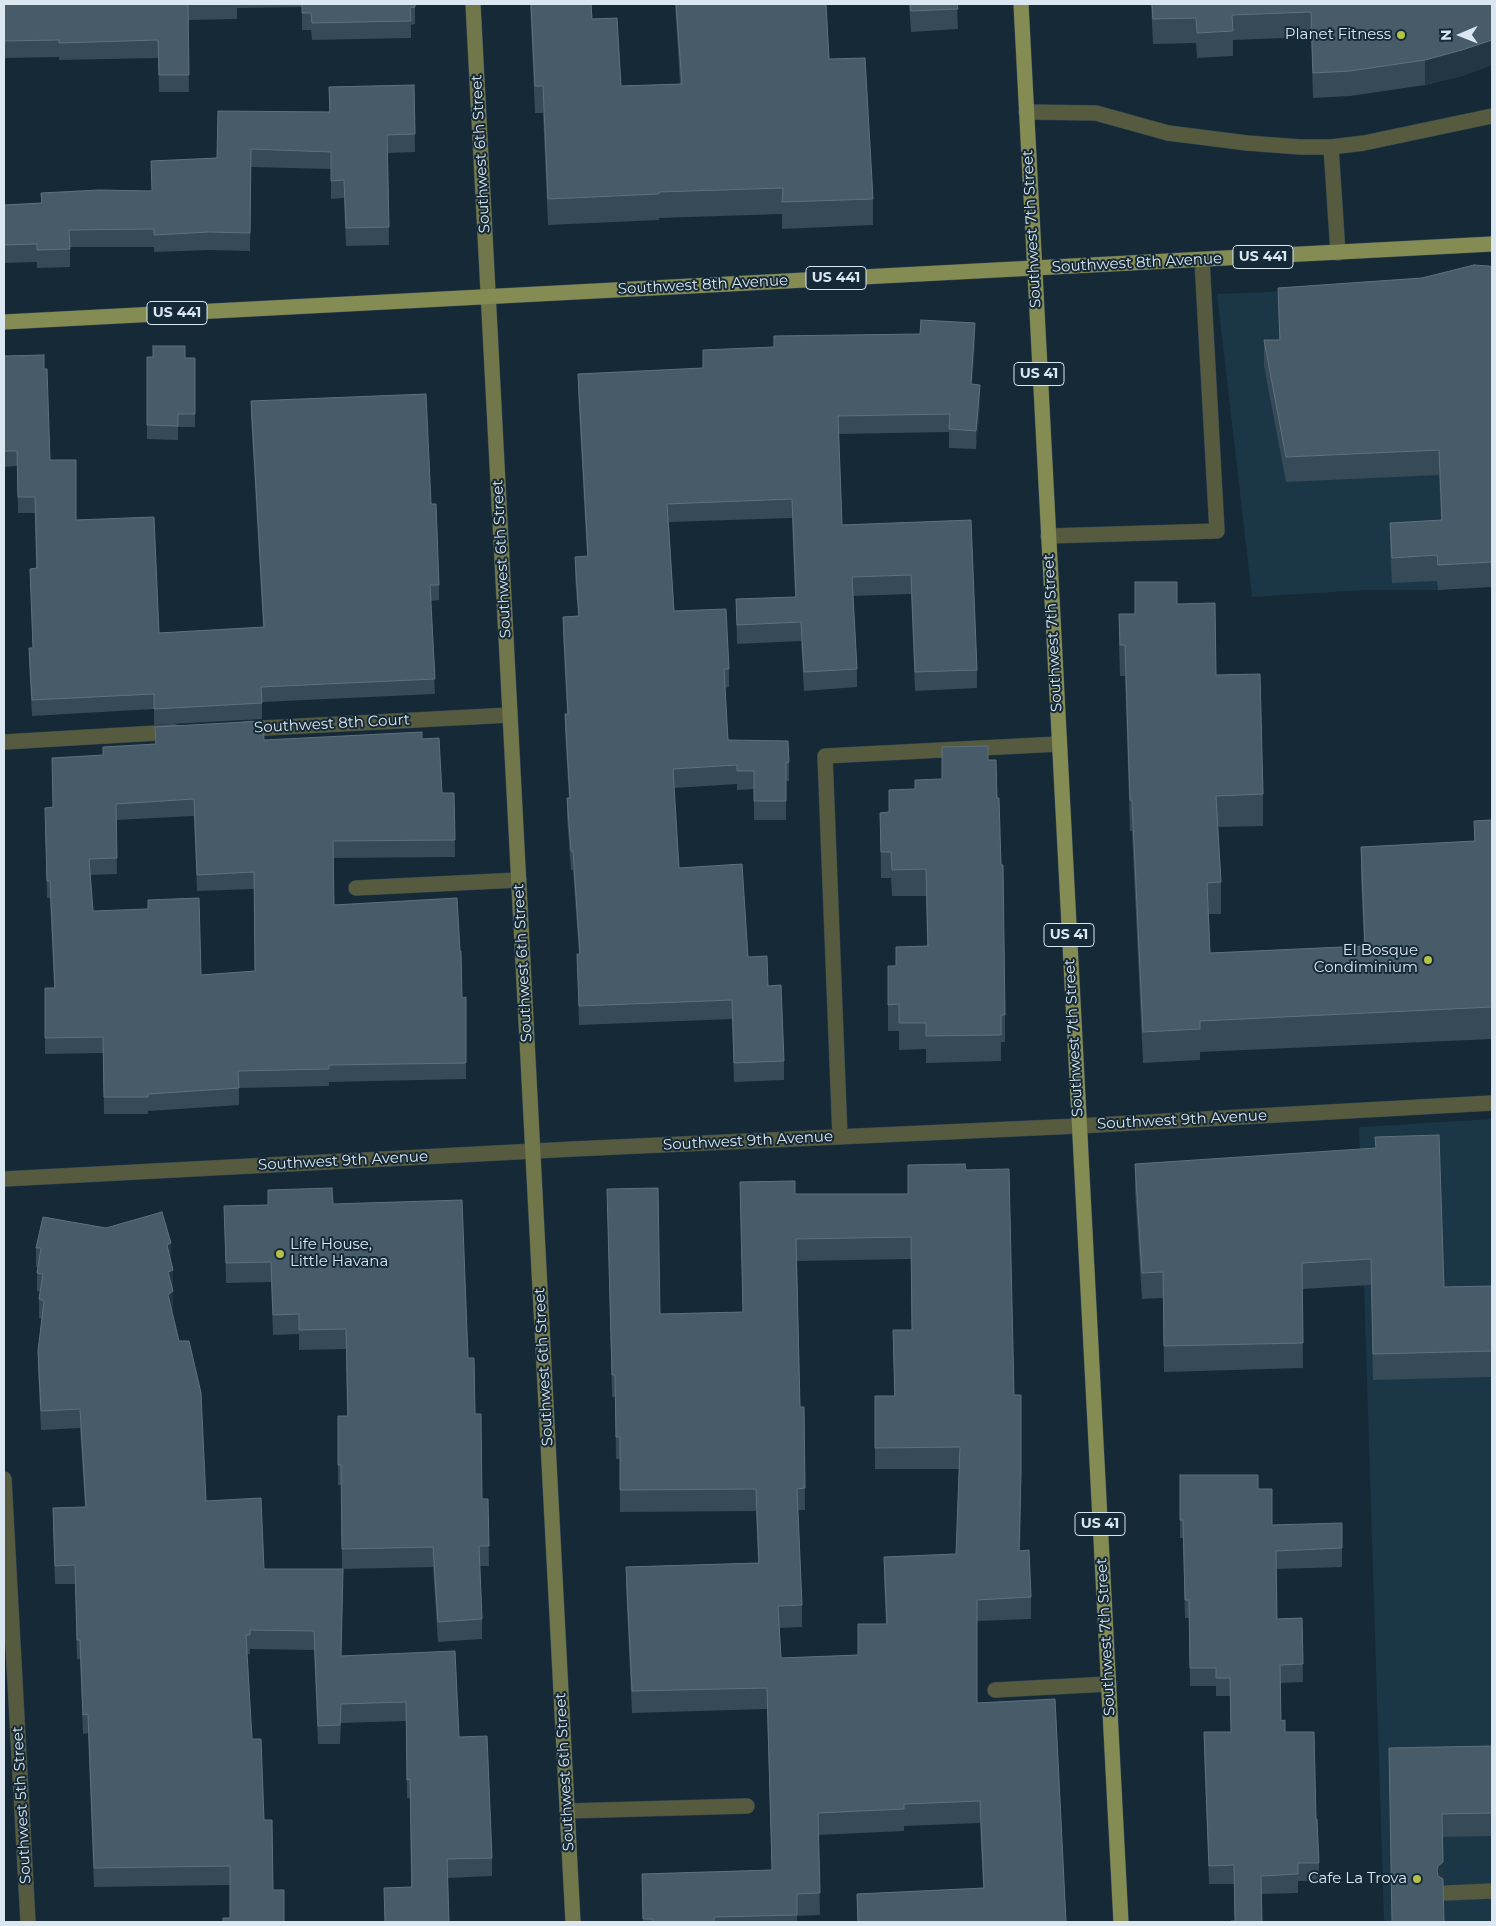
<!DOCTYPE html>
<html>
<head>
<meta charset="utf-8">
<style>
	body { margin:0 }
	#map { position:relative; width:1496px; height:1926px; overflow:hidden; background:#152937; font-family:Montserrat,sans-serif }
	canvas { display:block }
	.frame { position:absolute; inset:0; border:5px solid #dbe7f0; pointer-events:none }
	.north { position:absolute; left:1436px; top:10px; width:50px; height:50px; -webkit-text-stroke:4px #152937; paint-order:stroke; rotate:269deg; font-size:14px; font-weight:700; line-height:20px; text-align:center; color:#dbe7f0 }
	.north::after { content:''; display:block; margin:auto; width:18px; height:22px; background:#dbe7f0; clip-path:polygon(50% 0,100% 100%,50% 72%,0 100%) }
</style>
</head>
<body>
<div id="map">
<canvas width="1496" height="1926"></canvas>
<div class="frame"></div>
<div class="north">N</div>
</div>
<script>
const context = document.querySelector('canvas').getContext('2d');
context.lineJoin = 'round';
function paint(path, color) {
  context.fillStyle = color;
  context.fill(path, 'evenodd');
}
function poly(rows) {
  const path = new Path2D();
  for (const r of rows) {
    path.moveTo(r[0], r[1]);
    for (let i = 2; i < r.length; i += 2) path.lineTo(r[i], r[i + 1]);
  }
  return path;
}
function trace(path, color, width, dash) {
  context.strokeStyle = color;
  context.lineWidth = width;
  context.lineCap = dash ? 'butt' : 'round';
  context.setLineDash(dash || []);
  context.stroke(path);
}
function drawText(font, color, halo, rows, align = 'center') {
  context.font = font + ' Montserrat,sans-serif';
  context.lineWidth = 4;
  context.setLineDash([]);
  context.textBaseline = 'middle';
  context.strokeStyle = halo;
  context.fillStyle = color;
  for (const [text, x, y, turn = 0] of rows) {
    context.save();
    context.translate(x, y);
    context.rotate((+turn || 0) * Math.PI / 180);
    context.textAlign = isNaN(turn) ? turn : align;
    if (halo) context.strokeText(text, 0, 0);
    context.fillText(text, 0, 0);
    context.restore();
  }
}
const built = poly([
	[1492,283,1492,586,1438,590,1366,590,1252,597,1217,294],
	[1492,1119,1492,1922,1384,1922,1359,1127]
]);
const lane = poly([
	[1026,112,1096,113,1168,133,1247,143,1300,147,1331,147,1364,143,1492,116],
	[1331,147,1338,253],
	[1048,536,1217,531,1202,260],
	[356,888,519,880],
	[840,1137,825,756,1059,744],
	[995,1690,1109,1684],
	[567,1811,747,1806],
	[1446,1893,1492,1891]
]);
const street = poly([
	[245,729,510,715],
	[4,742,174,732],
	[4,1179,573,1149,1078,1126,1492,1103],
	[4,1479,28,1922]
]);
const secondary = poly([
	[473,4,573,1922]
]);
const primary = poly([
	[1021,4,1121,1922],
	[4,322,1492,244]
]);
const wall = poly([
	[4,4,415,4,415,24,411,25,411,38,312,40,311,30,302,30,302,7,237,8,237,19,188,20,189,92,159,92,158,58,59,60,59,57,4,58],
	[530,4,591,4,592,19,621,86,680,84,675,4,826,4,829,59,873,199,873,225,782,229,782,214,659,218,659,220,548,225,543,113,535,113],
	[909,4,957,4,958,29,911,32],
	[1151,4,1492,4,1492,65,1462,76,1425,85,1350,96,1313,98,1311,37,1233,40,1233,56,1197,58,1196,43,1153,44],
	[414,85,415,152,388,153,389,245,346,246,344,198,331,199,331,169,251,167,250,251,209,250,154,252,154,247,70,247,70,267,37,268,37,262,4,263,4,205,41,203,41,193,152,191,151,161,217,158,329,112,329,87],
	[1492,267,1492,587,1438,590,1437,581,1392,583,1390,548,1390,523,1441,520,1439,475,1286,482,1264,366,1264,340,1279,340,1278,288,1422,278],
	[975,342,972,384,980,404,976,449,949,448,949,432,839,434,842,525,971,520,977,670,977,688,915,691,911,594,853,596,857,669,857,687,804,691,801,641,737,644,736,599,795,597,792,518,669,522,674,611,729,669,729,687,725,688,728,740,789,762,789,781,786,781,786,820,754,820,754,789,737,790,737,784,674,788,679,868,748,957,768,986,784,1061,784,1080,734,1082,732,1019,579,1025,577,954,579,954,573,870,571,870,567,817,567,798,569,798,565,732,565,714,567,714,563,635,563,617,578,616,575,576,575,557,587,556,578,393,578,374,703,368,703,350],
	[4,356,44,369,50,460,76,520,159,633,263,627,251,417,251,401,431,504,439,585,439,600,431,601,435,694,262,702,262,719,154,725,154,709,32,716,29,664,29,648,33,648,30,569,36,568,35,513,18,513,17,466,4,467],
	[147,357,195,358,195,427,178,427,178,440,147,439],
	[1135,582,1177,604,1216,675,1263,794,1263,826,1218,827,1221,882,1221,914,1209,914,1210,953,1364,946,1361,878,1361,847,1474,841,1474,821,1492,820,1492,1039,1200,1052,1200,1060,1143,1063,1132,831,1130,831,1125,676,1120,676,1119,645,1119,614,1135,614],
	[155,727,264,740,422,739,442,793,454,793,455,857,333,858,334,905,462,998,466,997,466,1079,329,1082,329,1086,239,1088,239,1105,148,1111,148,1114,104,1114,103,1053,45,1054,45,1005,54,988,50,898,47,898,45,824,53,807,103,755,155,744],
	[194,816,197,891,254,889,255,971,201,975,93,911,90,875,117,874,116,820],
	[942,747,988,760,997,798,1001,865,1005,1015,1005,1042,1001,1042,1001,1061,926,1063,926,1049,899,1050,899,1031,888,1031,888,966,896,966,927,946,926,896,892,896,891,878,881,878,880,813,889,812,889,790,915,789,942,779],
	[1135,1164,1444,1287,1492,1286,1492,1377,1373,1380,1371,1285,1302,1289,1303,1368,1164,1372,1163,1298,1142,1299,1135,1190],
	[966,1170,1014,1395,1021,1496,1020,1551,1031,1597,1031,1619,977,1621,977,1703,1066,1922,857,1922,857,1894,983,1888,980,1823,904,1826,904,1831,818,1835,820,1915,797,1916,797,1922,643,1922,642,1874,772,1870,767,1709,632,1713,626,1588,626,1567,758,1563,756,1511,620,1512,620,1459,616,1459,615,1397,612,1397,607,1189,660,1314,743,1312,740,1182,795,1194,908,1194],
	[911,1259,912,1330,893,1330,894,1396,875,1396,875,1469,959,1469,956,1554,884,1557,884,1579,886,1624,858,1655,781,1658,779,1628,802,1627,802,1605,798,1510,805,1510,804,1407,800,1407,797,1261],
	[333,1204,468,1358,475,1414,482,1499,488,1499,489,1566,480,1566,482,1619,482,1639,438,1642,433,1567,342,1569,341,1485,338,1485,338,1416,347,1416,346,1349,299,1350,299,1334,273,1335,271,1282,226,1283,224,1206],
	[36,1248,171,1262,173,1289,173,1310,172,1311,206,1501,264,1569,342,1656,459,1737,492,1858,492,1876,448,1878,449,1922,385,1922,384,1888,411,1887,410,1798,407,1798,406,1721,341,1723,340,1744,318,1744,314,1650,250,1649,250,1654,247,1654,230,1918,230,1885,94,1887,88,1733,83,1734,80,1659,77,1659,75,1584,55,1584,53,1527,53,1508,85,1507,80,1428,41,1430,38,1370,38,1351,42,1319,39,1318,39,1299,40,1292,37,1291,37,1273,38,1267,36,1267],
	[1180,1475,1258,1489,1272,1525,1342,1548,1342,1567,1276,1569,1277,1619,1302,1618,1303,1682,1280,1683,1281,1721,1316,1819,1319,1863,1319,1881,1298,1881,1298,1893,1262,1894,1235,1921,1234,1884,1209,1884,1204,1750,1204,1732,1231,1732,1230,1696,1216,1696,1216,1686,1190,1686,1189,1618,1185,1618,1183,1538,1180,1538],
	[1492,1746,1492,1836,1442,1837,1443,1879,1389,1771]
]);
const shadedWall = poly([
	[1492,40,1492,65,1462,76,1425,85,1425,60],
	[975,323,975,342,971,403,971,384],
	[980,385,980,404,976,449,976,431],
	[171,1243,171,1261,167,1245],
	[173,1270,173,1289,168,1291,168,1272],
	[173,1291,173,1310,168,1313,168,1295],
	[1021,1474,1021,1496,1019,1573,1019,1551],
	[1443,1862,1443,1884,1438,1888,1437,1870,1438,1866]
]);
const building = poly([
	[4,4,188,4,189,75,159,75,158,40,59,43,59,40,4,41,4,4],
	[302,4,415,4,415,7,410,8,411,21,312,23,311,13,302,13,302,4],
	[531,4,591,4,592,19,617,18,621,86,682,84,676,4,826,4,829,59,865,58,873,199,782,202,783,188,659,192,659,194,548,199,543,86,535,86,531,4],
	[910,4,957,4,958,9,911,11,910,4],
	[1152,4,1492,4,1492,40,1462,50,1425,60,1350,71,1313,73,1311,12,1232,15,1233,31,1197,33,1196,18,1153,19,1152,4],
	[414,85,415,134,387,135,389,227,346,228,344,180,331,181,331,152,251,149,250,233,209,232,154,235,154,229,69,230,70,249,37,250,37,244,4,245,4,205,42,203,41,193,99,190,152,191,151,161,217,158,218,111,330,112,329,87,414,85],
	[1474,265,1489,266,1492,267,1492,562,1438,565,1437,555,1392,558,1390,523,1442,520,1439,450,1286,457,1264,340,1280,340,1278,288,1422,278,1474,265],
	[921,320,975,323,971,384,980,385,976,431,949,429,950,414,838,416,842,525,971,520,977,670,915,672,911,575,852,577,857,669,804,672,801,622,737,625,736,599,796,597,792,499,667,504,674,611,726,609,729,669,724,669,728,740,788,741,789,762,786,763,786,801,754,801,754,771,737,771,737,765,673,769,679,868,742,864,748,957,767,956,768,986,781,985,784,1061,734,1063,732,1000,579,1006,577,954,580,954,573,851,571,851,567,798,570,798,565,714,568,714,563,617,579,616,575,557,588,556,578,374,703,368,703,350,774,347,774,336,920,334,921,320],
	[153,346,185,346,185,358,195,358,195,414,178,414,178,426,147,425,147,357,153,357,153,346],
	[44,355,44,369,47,369,50,460,76,460,76,520,154,517,159,633,264,627,251,401,426,394,431,504,436,504,439,585,430,585,435,679,261,687,262,703,154,709,154,694,32,700,29,648,33,648,30,569,37,568,35,497,18,497,17,451,4,451,4,356,44,355],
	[1135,582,1177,582,1177,604,1215,603,1216,675,1260,674,1263,794,1216,796,1221,882,1207,883,1210,953,1365,946,1361,847,1475,841,1474,821,1492,820,1492,1007,1200,1021,1200,1029,1143,1032,1132,800,1130,800,1125,645,1120,645,1119,614,1135,614,1135,582],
	[263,721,264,740,422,732,422,739,439,738,442,793,454,793,455,840,333,841,334,905,457,898,460,951,461,951,462,998,466,997,466,1063,329,1065,329,1069,238,1071,239,1088,148,1094,148,1097,104,1097,103,1037,45,1038,45,988,55,988,50,881,47,881,45,808,53,807,52,758,103,755,103,747,156,744,155,727,263,721],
	[194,799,197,875,254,872,255,971,201,975,199,898,148,900,148,909,93,911,89,859,117,858,116,804,194,799],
	[988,746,988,760,996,760,997,798,999,798,1001,865,1003,865,1005,1015,1001,1015,1001,1035,926,1036,926,1023,899,1023,899,1004,888,1005,888,966,896,966,896,947,928,946,926,869,892,870,891,852,881,852,880,813,889,812,889,790,915,789,915,780,942,779,942,747,988,746],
	[1439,1135,1444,1287,1492,1286,1492,1351,1373,1354,1371,1259,1302,1263,1303,1343,1164,1346,1163,1272,1142,1273,1135,1164,1376,1148,1375,1137,1439,1135],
	[965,1164,966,1170,1009,1169,1014,1395,1021,1395,1021,1474,1019,1551,1029,1550,1031,1597,977,1600,977,1703,1055,1699,1066,1922,858,1922,857,1894,984,1888,980,1801,904,1804,904,1809,818,1813,820,1893,797,1894,797,1915,714,1917,714,1922,652,1922,653,1919,643,1919,642,1874,772,1870,767,1688,632,1691,626,1567,759,1563,756,1489,620,1490,620,1437,616,1437,615,1375,612,1375,607,1189,658,1188,660,1314,743,1312,740,1182,795,1181,795,1194,908,1194,908,1165,965,1164],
	[911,1237,912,1330,893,1330,895,1396,875,1396,875,1448,960,1447,956,1554,884,1557,887,1624,858,1624,858,1655,781,1658,778,1606,802,1605,797,1489,805,1488,804,1407,800,1407,796,1239,911,1237],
	[332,1188,333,1204,462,1200,468,1358,474,1358,475,1414,481,1414,482,1499,488,1499,489,1546,479,1546,482,1619,438,1622,433,1547,342,1549,341,1465,338,1465,338,1416,348,1416,346,1329,299,1330,299,1314,273,1315,271,1262,226,1263,224,1206,268,1205,268,1190,332,1188],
	[162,1212,171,1243,167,1245,173,1270,168,1272,173,1291,168,1295,179,1341,189,1341,201,1393,206,1501,261,1498,264,1569,343,1569,341,1656,455,1651,459,1737,487,1736,492,1858,447,1859,449,1922,385,1922,384,1888,412,1887,410,1779,407,1780,406,1702,341,1704,340,1725,318,1726,314,1631,250,1630,250,1635,246,1635,252,1739,261,1739,264,1820,272,1820,273,1890,284,1890,284,1922,223,1922,223,1918,230,1918,230,1866,94,1868,88,1714,83,1715,80,1640,77,1640,75,1565,55,1566,53,1508,86,1507,80,1409,41,1411,38,1351,44,1301,39,1299,43,1274,37,1273,41,1248,36,1248,43,1217,106,1228,162,1212],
	[1180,1475,1258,1475,1258,1489,1272,1489,1272,1525,1342,1523,1342,1548,1276,1551,1277,1619,1302,1618,1303,1664,1280,1665,1281,1721,1285,1720,1285,1732,1314,1732,1316,1819,1317,1819,1319,1863,1298,1863,1298,1874,1261,1876,1262,1922,1231,1922,1231,1921,1235,1921,1234,1865,1209,1866,1204,1732,1231,1732,1230,1678,1216,1678,1216,1668,1190,1668,1189,1600,1185,1600,1183,1520,1180,1520,1180,1475],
	[1492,1746,1492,1813,1442,1814,1443,1862,1438,1866,1437,1870,1438,1876,1443,1879,1444,1922,1392,1922,1389,1748,1492,1746]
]);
const markers = [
	[1401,35,5,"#b6c148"],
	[1428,960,5,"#b6c148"],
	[280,1254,5,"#b6c148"],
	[1417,1879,5,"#b6c148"]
];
const shields = [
	[1263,257,60],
	[836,278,60],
	[177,313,60],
	[1039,374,50],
	[1069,935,50],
	[1100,1524,50]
];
const shieldNames = [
	["US 441",1263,257],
	["US 441",836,278],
	["US 441",177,313],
	["US 41",1039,374],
	["US 41",1069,935],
	["US 41",1100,1524]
];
const poiNames = [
	["Planet Fitness",1391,35],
	["El Bosque",1418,951],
	["Condiminium",1418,968],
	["Life House,",290,1245,"left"],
	["Little Havana",290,1262,"left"],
	["Cafe La Trova",1407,1879]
];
const streetNames = [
	["Southwest 6th Street",481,154,-93],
	["Southwest 7th Street",1032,229,-93],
	["Southwest 8th Avenue",1137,263,-3],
	["Southwest 8th Avenue",703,285,-3],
	["Southwest 6th Street",502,559,-93],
	["Southwest 7th Street",1053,633,-93],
	["Southwest 8th Court",332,724,-3],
	["Southwest 6th Street",523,963,-93],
	["Southwest 7th Street",1074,1038,-93],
	["Southwest 9th Avenue",1182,1120,-3],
	["Southwest 9th Avenue",748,1141,-3],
	["Southwest 9th Avenue",343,1161,-3],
	["Southwest 6th Street",544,1367,-93],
	["Southwest 7th Street",1106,1637,-93],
	["Southwest 6th Street",565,1772,-93],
	["Southwest 5th Street",22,1805,-93]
];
paint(built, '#1b3647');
trace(lane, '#314451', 16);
trace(street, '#314451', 16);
trace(secondary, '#314451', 16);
trace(primary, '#314451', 16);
trace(lane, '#565a3f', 15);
trace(street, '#565a3f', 15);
trace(secondary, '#71764b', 15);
trace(primary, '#858c53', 15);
paint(wall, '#364a58');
paint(shadedWall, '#223644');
paint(building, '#485b69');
trace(building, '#5f717e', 1);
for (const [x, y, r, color] of markers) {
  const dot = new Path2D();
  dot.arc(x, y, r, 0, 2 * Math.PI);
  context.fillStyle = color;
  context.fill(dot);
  trace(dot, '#152937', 2);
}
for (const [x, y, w] of shields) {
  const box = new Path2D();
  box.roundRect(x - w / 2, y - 11.5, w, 23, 4);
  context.fillStyle = '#152937';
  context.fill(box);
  trace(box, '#dbe7f0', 1);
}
drawText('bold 14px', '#dbe7f0', null, shieldNames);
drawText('15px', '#dbe7f0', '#152937', poiNames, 'right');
drawText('15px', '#dbe7f0', '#152937', streetNames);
</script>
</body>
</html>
